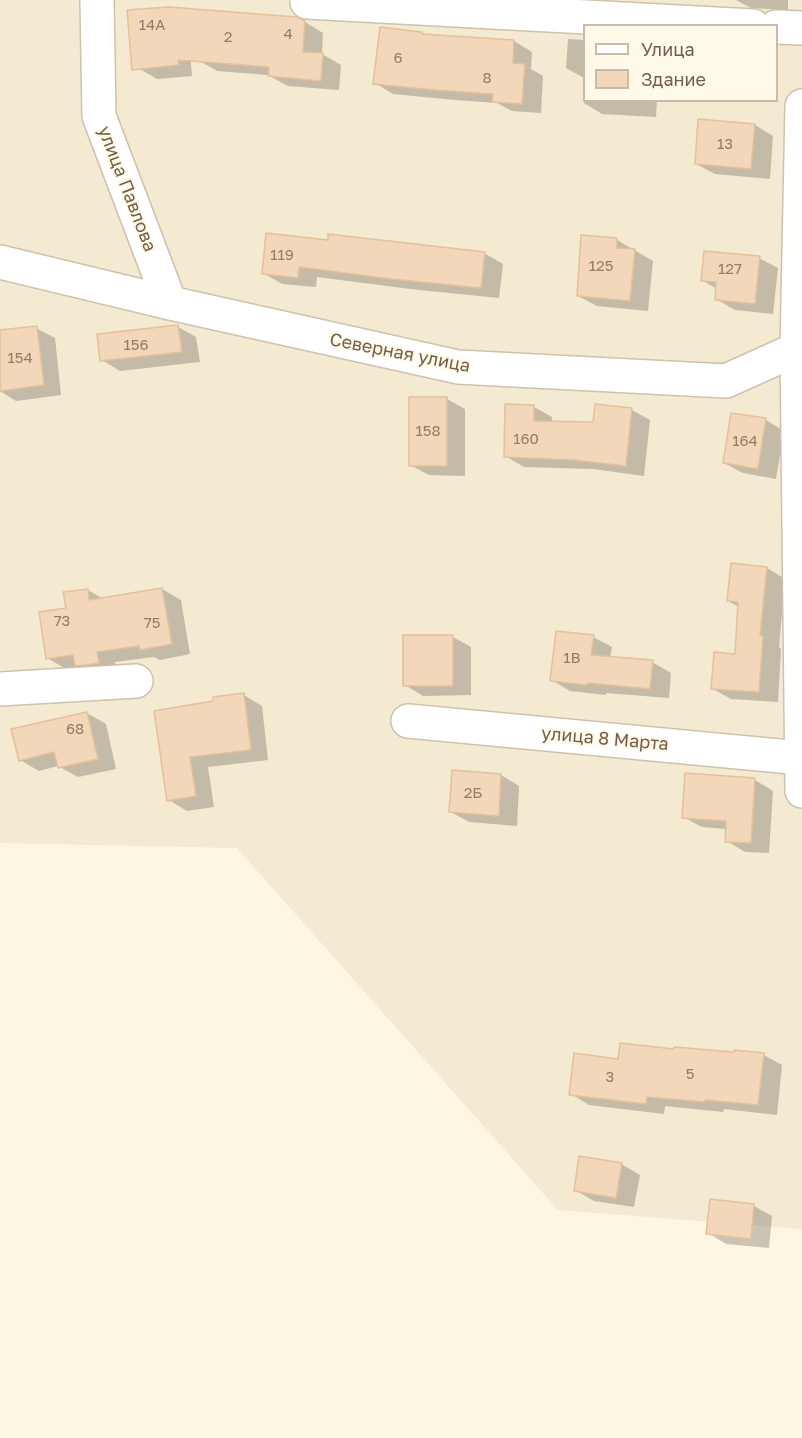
<!DOCTYPE html>
<html>
<head>
<meta charset="utf-8">
<style>
	body { margin:0 }
	#map { position:relative; width:802px; height:1438px; overflow:hidden; background:#fdf6e3; font-family:"Golos Text",sans-serif }
	canvas { display:block }
	.legend { position:absolute; left:583px; top:24px; width:195px; height:78px; box-sizing:border-box; background:#fff9ea; border:2px solid #c8bbaa; margin:0; padding:8px 10px; list-style:none; font-size:18px; color:#755e49 }
	.legend li { display:flex; align-items:center; gap:12px; height:30px }
	.legend b { width:30px; border:2px solid #c8bbaa }
</style>
</head>
<body>
<div id="map">
<canvas width="802" height="1438"></canvas>
<ul class="legend">
<li><b style="height:8px;background:#fff"></b>Улица</li>
<li><b style="height:16px;background:#f2d7ba"></b>Здание</li>
</ul>
</div>
<script>
const context = document.querySelector('canvas').getContext('2d');
context.lineJoin = 'round';
function paint(path, color) {
  context.fillStyle = color;
  context.fill(path, 'evenodd');
}
function poly(rows) {
  const path = new Path2D();
  for (const r of rows) {
    path.moveTo(r[0], r[1]);
    for (let i = 2; i < r.length; i += 2) path.lineTo(r[i], r[i + 1]);
  }
  return path;
}
function trace(path, color, width, dash) {
  context.strokeStyle = color;
  context.lineWidth = width;
  context.lineCap = dash ? 'butt' : 'round';
  context.setLineDash(dash || []);
  context.stroke(path);
}
function drawText(font, color, halo, rows, align = 'center') {
  context.font = font + ' "Golos Text",sans-serif';
  context.lineWidth = 4.5;
  context.setLineDash([]);
  context.textBaseline = 'middle';
  context.strokeStyle = halo;
  context.fillStyle = color;
  for (const [text, x, y, turn = 0] of rows) {
    context.save();
    context.translate(x, y);
    context.rotate((+turn || 0) * Math.PI / 180);
    context.textAlign = isNaN(turn) ? turn : align;
    if (halo) context.strokeText(text, 0, 0);
    context.fillText(text, 0, 0);
    context.restore();
  }
}
const residential = poly([
	[0,0,802,0,802,1229,558,1210,237,848,0,843],
	[584,26,776,26,776,100,584,100]
]);
const shadow = poly([
	[736,0,788,0,788,10,751,8],
	[187,19,192,76,157,79,138,68],
	[305,22,323,33,322,54,341,65,339,90,288,86,268,75,217,71,198,60],
	[421,33,426,36,514,41,532,52,531,69,543,76,541,113,512,111,497,103,455,100,393,94,375,83],
	[568,39,584,40,584,78,566,68],
	[584,87,584,100,657,100,656,117,602,114,584,103],
	[755,125,773,136,770,179,715,174,696,164],
	[617,240,653,261,648,311,597,306,578,296],
	[329,241,484,253,503,264,499,298,410,289,317,277,316,287,282,284,263,273],
	[759,258,778,268,773,314,735,310,716,299,717,289,702,280],
	[178,327,196,337,200,362,120,371,102,360],
	[36,328,55,338,61,395,16,401,0,391,0,332],
	[447,399,465,409,465,476,429,475,410,465],
	[534,407,552,417,552,423,594,423,632,410,650,420,644,476,593,469,524,467,505,456],
	[733,414,766,420,784,431,776,479,743,473,724,463],
	[767,568,785,579,779,647,781,649,778,702,731,699,713,689,736,655,739,607,728,601],
	[162,589,181,600,190,654,160,660,154,657,115,662,117,673,95,676,80,667,66,669,47,658,67,610,88,590,103,599],
	[453,637,471,647,471,695,423,696,405,685],
	[593,637,612,647,610,658,652,662,671,673,669,698,606,693,606,695,570,691,552,680],
	[244,695,262,706,268,760,208,767,214,807,187,811,169,800,155,713],
	[87,713,106,724,116,769,78,777,58,766,39,771,20,760],
	[454,772,501,775,519,786,517,826,469,822,451,812],
	[755,780,773,791,769,853,745,852,727,841,727,829,702,827,683,817],
	[675,1051,764,1055,782,1065,777,1115,724,1109,723,1112,665,1106,664,1114,589,1105,571,1094,619,1060],
	[621,1164,640,1175,634,1207,594,1201,575,1190],
	[754,1206,772,1216,769,1248,726,1244,708,1233]
]);
const building = poly([
	[169,7,296,17,305,21,303,52,323,53,321,81,268,76,269,67,178,60,179,65,132,70,127,10,169,7],
	[380,27,422,32,422,34,514,40,513,63,525,64,522,104,492,102,493,94,435,90,373,84,380,27],
	[698,119,755,124,751,169,695,164,698,119],
	[266,233,328,240,328,234,485,252,481,288,391,279,299,267,298,278,262,274,266,233],
	[581,235,617,238,617,248,635,249,630,301,577,296,581,235],
	[704,251,760,256,755,304,715,300,716,282,701,281,704,251],
	[178,325,182,352,100,361,97,334,178,325],
	[37,326,44,385,0,391,0,330,37,326],
	[409,397,447,397,447,466,409,466,409,397],
	[505,404,534,405,534,421,593,422,595,404,632,408,626,466,573,460,504,457,505,404],
	[731,413,766,418,758,469,723,463,731,413],
	[731,563,767,567,760,636,763,636,759,692,711,689,714,652,735,654,738,602,727,601,731,563],
	[162,588,172,644,140,650,139,646,97,652,99,663,87,665,75,666,73,655,46,659,39,612,66,608,63,592,88,589,89,600,162,588],
	[556,631,594,635,591,655,653,660,650,689,588,683,587,685,550,681,556,631],
	[403,635,453,635,453,686,403,686,403,635],
	[244,693,251,750,190,757,196,796,167,801,154,711,213,701,213,697,244,693],
	[87,712,98,759,58,768,54,752,19,761,11,729,87,712],
	[452,770,501,774,499,816,449,812,452,770],
	[685,773,755,778,751,843,725,842,726,821,682,818,685,773],
	[620,1043,674,1049,674,1047,734,1052,734,1050,764,1053,758,1105,705,1100,705,1102,647,1097,646,1104,569,1095,574,1053,618,1059,620,1043],
	[579,1156,622,1163,616,1198,574,1191,579,1156],
	[710,1199,754,1204,751,1239,706,1234,710,1199]
]);
const minor = poly([
	[97,0,99,116,170,303],
	[307,2,753,26],
	[776,27,802,28],
	[802,106,797,349,802,791],
	[0,262,170,303,458,367,726,381,797,349,802,350],
	[0,689,136,681],
	[408,721,802,758]
]);
const numberNames = [
	["14А",152,25],
	["4",288,34],
	["2",228,37],
	["6",398,58],
	["8",487,78],
	["13",725,144],
	["119",282,255],
	["125",601,266],
	["127",730,269],
	["156",136,345],
	["154",20,358],
	["158",428,431],
	["160",526,439],
	["164",745,441],
	["73",62,621],
	["75",152,623],
	["1В",572,658],
	["68",75,729],
	["2Б",473,793],
	["5",690,1074],
	["3",610,1077]
];
const streetNames = [
	["улица Павлова",127,189,69],
	["Северная улица",400,353,11],
	["улица 8 Марта",605,739,5]
];
paint(residential, '#f4e9d1');
paint(shadow, '#0003');
paint(building, '#f2d7ba');
trace(building, '#e5c09a', 1.5);
trace(minor, '#d0c1ad', 36);
trace(minor, '#fff', 33);
drawText('15px', '#947c65', null, numberNames);
drawText('18px', '#755e49', '#fff9ea', streetNames);
</script>
</body>
</html>
